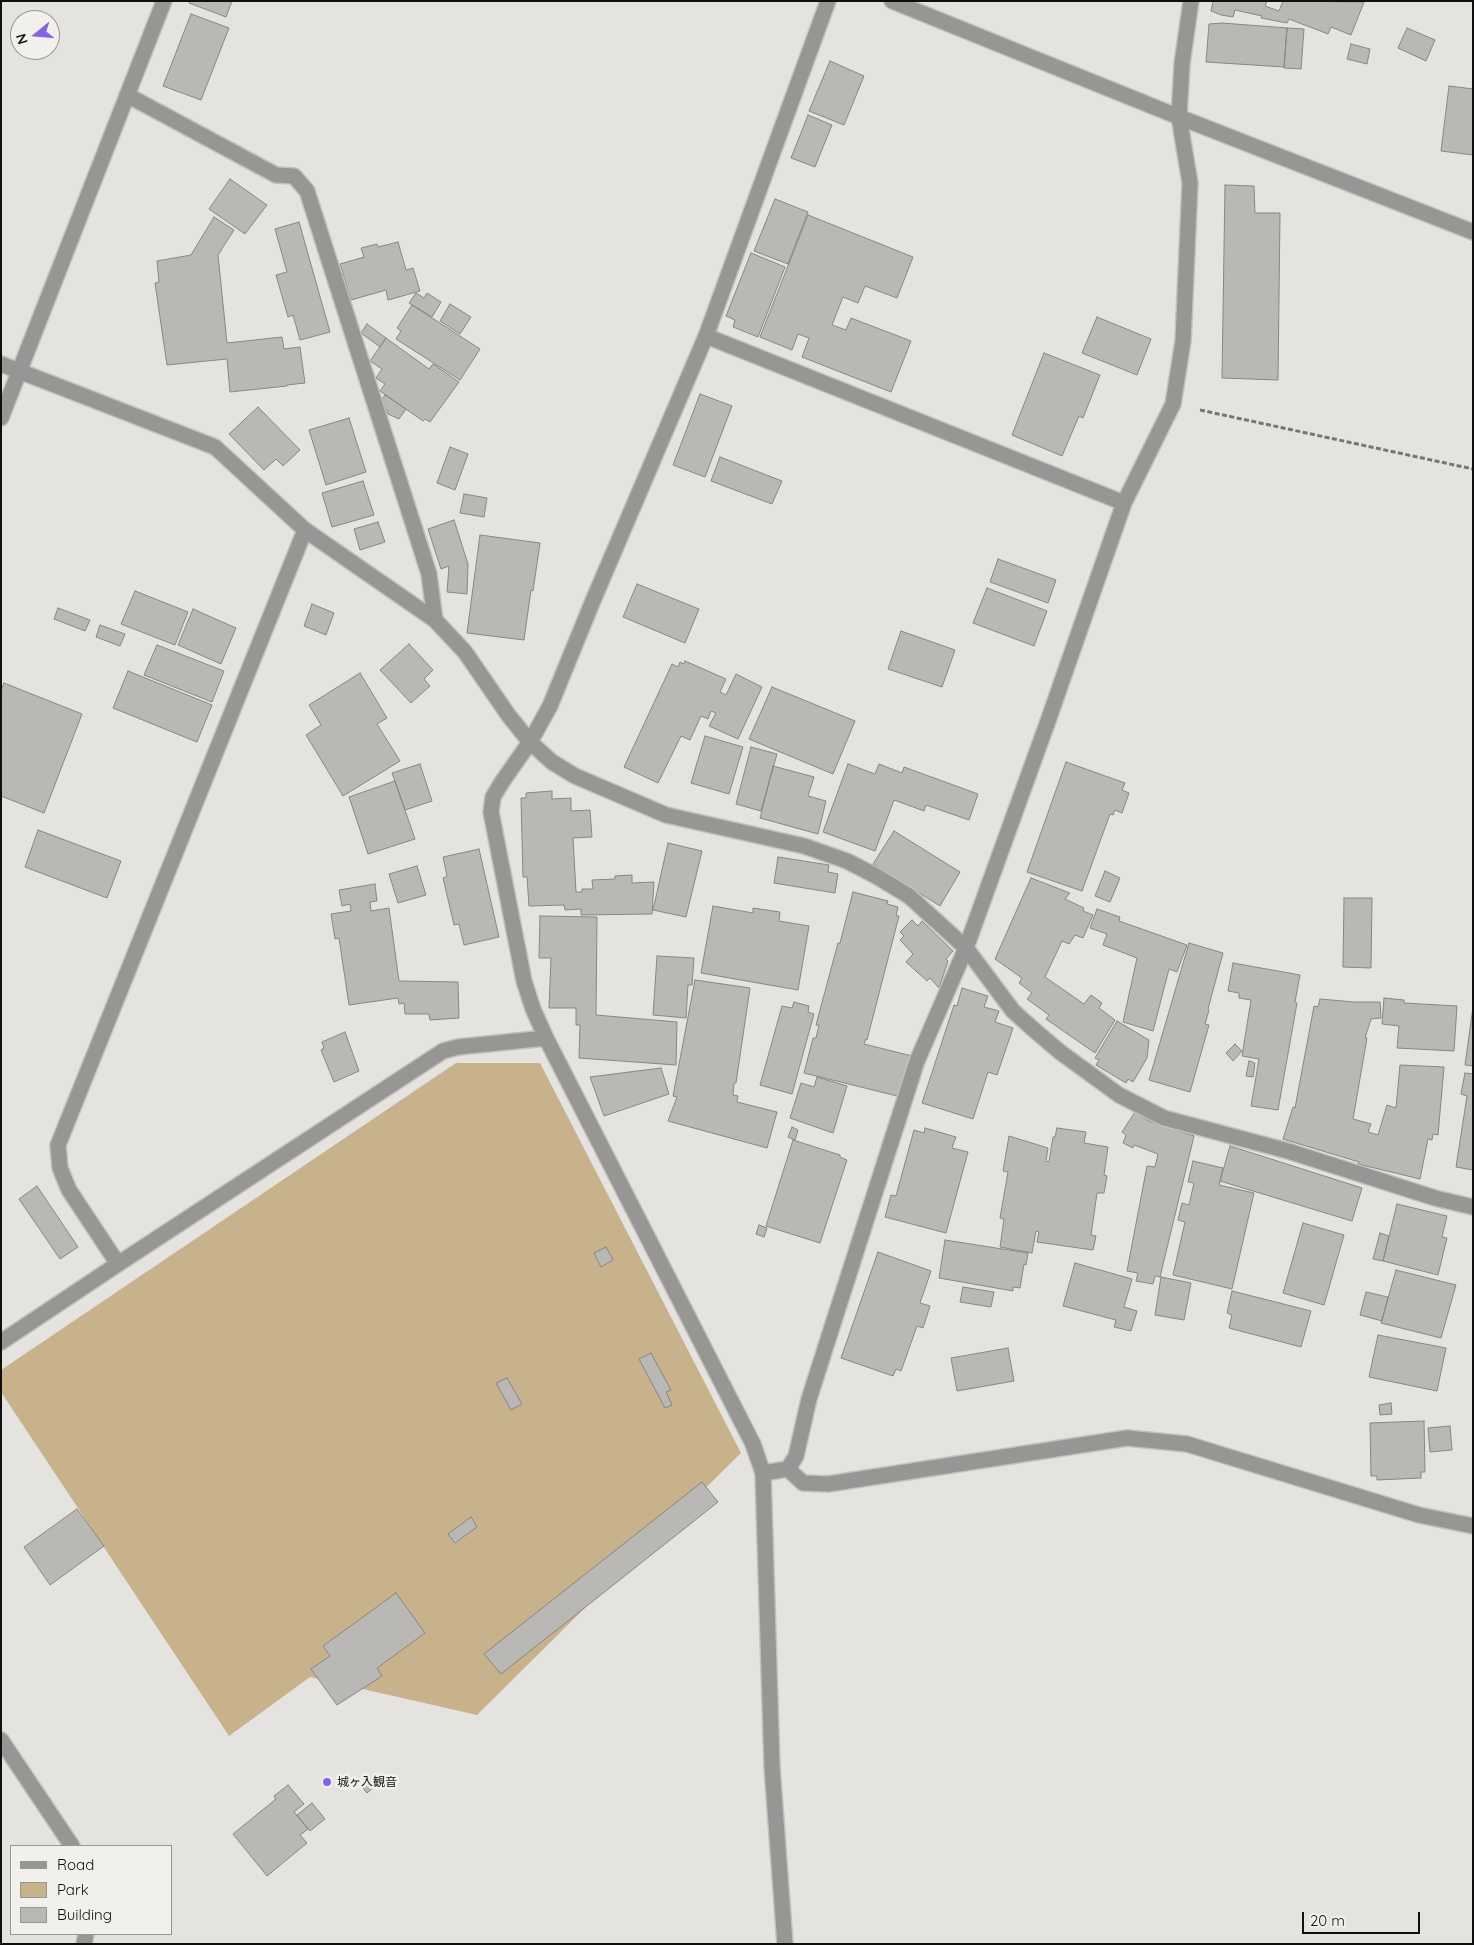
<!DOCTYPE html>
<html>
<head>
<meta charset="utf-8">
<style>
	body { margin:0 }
	#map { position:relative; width:1474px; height:1945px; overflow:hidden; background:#e5e3e0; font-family:Quicksand,sans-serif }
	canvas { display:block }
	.frame { position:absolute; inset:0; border:2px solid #0f0f0e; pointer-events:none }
	.legend { position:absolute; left:10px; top:1845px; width:162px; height:90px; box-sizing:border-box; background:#f2f0ed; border:1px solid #979694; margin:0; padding:6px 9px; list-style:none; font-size:15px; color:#0f0f0e }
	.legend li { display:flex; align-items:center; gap:10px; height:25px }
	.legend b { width:25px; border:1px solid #979694 }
	.north { position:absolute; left:10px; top:10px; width:50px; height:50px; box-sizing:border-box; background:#f2f0ed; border:1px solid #979694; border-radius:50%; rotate:253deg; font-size:14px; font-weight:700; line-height:20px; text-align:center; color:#0f0f0e }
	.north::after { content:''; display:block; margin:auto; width:18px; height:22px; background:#8564df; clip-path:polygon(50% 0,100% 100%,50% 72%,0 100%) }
	.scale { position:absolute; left:1302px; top:1912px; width:118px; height:22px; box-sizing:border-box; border:2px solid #0f0f0e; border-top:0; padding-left:6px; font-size:15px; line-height:18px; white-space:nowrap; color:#0f0f0e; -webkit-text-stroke:4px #f2f0ed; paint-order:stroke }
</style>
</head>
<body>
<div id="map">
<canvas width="1474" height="1945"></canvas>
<div class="frame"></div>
<ul class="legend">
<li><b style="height:6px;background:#979695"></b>Road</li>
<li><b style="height:14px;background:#c7b28c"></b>Park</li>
<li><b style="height:14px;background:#bab8b5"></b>Building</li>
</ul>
<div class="north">N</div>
<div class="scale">20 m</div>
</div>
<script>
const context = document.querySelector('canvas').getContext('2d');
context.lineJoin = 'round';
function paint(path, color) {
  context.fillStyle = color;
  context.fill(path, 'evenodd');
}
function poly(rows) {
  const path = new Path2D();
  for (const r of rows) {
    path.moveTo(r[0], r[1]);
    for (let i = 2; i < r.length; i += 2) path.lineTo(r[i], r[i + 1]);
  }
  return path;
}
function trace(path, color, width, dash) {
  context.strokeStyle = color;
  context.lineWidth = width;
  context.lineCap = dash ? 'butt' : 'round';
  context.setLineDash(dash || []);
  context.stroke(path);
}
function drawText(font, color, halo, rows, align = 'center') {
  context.font = font + ' Quicksand,"Noto Sans JP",sans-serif';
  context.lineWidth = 5;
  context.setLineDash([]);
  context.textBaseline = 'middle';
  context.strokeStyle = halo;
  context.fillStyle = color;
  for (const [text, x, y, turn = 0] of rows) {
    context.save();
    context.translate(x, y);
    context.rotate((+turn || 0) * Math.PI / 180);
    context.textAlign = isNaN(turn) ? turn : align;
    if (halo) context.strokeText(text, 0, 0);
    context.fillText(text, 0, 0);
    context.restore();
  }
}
const green = poly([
	[456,1063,540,1063,741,1453,477,1715,310,1677,229,1736,1,1392,1,1370]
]);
const building = poly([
	[190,1,232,1,226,17,189,3,190,1],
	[1213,1,1267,1,1265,6,1279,11,1283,1,1364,2,1351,35,1331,27,1328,34,1289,19,1287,23,1261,18,1262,16,1235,10,1233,17,1221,15,1211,11,1213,1],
	[191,14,229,28,201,100,163,86,191,14],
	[1222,23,1287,28,1284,67,1206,62,1209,24,1222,23],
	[1287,28,1304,29,1301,69,1284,68,1287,28],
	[1407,28,1435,40,1426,61,1398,48,1407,28],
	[1351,44,1370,49,1367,64,1347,59,1351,44],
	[830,61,864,76,844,125,809,111,830,61],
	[1449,86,1473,89,1473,155,1441,151,1449,86],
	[808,115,832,125,815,167,791,158,808,115],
	[230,179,267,205,245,234,209,209,230,179],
	[1225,185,1254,186,1255,213,1280,213,1278,380,1222,378,1225,185],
	[775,199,808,212,788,264,754,251,775,199],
	[808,215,913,257,897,298,865,286,858,303,843,297,832,325,846,330,851,318,911,341,891,392,802,357,809,338,798,334,792,350,760,337,808,215],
	[214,217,234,230,218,255,227,343,282,337,284,349,300,347,305,383,287,385,287,386,230,392,227,359,167,365,155,283,159,282,157,261,191,255,214,217],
	[299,222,330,332,300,340,293,315,288,317,276,275,287,272,275,229,299,222],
	[398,242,406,270,413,268,420,291,388,300,386,290,351,300,340,264,364,257,361,248,377,244,378,247,398,242],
	[751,253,785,267,758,337,733,327,735,320,726,316,751,253],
	[416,293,424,298,427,293,441,302,432,317,409,303,416,293],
	[450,304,471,317,460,334,440,321,450,304],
	[412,305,480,349,460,380,396,339,401,331,397,328,412,305],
	[1097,317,1151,339,1137,375,1082,353,1097,317],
	[367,324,386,338,380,347,361,333,367,324],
	[386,338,429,369,433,364,459,382,430,422,425,419,423,421,380,391,385,384,376,378,382,369,370,361,386,338],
	[1044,353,1100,375,1083,418,1079,416,1062,456,1012,435,1044,353],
	[700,394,732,406,705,477,673,465,700,394],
	[385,395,406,409,399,419,388,414,382,399,385,395],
	[258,407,300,450,283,466,276,459,264,470,229,434,258,407],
	[349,418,366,472,326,485,309,430,349,418],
	[450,447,468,454,455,490,437,483,450,447],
	[720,457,782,481,772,504,711,481,720,457],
	[363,481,374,515,332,527,322,493,363,481],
	[464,494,487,498,484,517,460,513,464,494],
	[454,520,468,564,467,594,447,592,449,566,441,569,428,529,454,520],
	[378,522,385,542,360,550,354,529,378,522],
	[480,535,540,543,533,591,531,590,524,640,467,633,480,535],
	[998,559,1056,580,1048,603,990,582,998,559],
	[637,584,699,609,685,643,623,617,637,584],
	[987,588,1047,611,1034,646,973,623,987,588],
	[135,591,188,612,175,645,121,624,135,591],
	[312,604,334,613,326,635,304,626,312,604],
	[58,608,90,620,85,631,54,619,58,608],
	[193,609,236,628,221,664,178,645,193,609],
	[100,625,125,634,120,646,96,637,100,625],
	[901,631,955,650,942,687,888,669,901,631],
	[409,644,433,670,424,679,430,686,411,703,380,670,409,644],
	[157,645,224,671,212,702,144,675,157,645],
	[685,661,726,679,720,692,726,695,736,674,762,687,738,739,709,726,716,713,711,711,708,719,701,716,690,740,681,736,658,783,624,767,672,664,678,667,680,662,684,664,685,661],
	[128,671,212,705,197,742,113,708,128,671],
	[360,673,387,718,377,724,400,761,343,796,306,735,321,725,309,705,360,673],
	[4,683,82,714,44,813,1,796,1,690,4,683],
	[772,687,855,721,833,774,749,739,772,687],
	[705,736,743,747,729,794,691,783,705,736],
	[751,747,777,754,761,811,736,804,751,747],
	[1066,762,1125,783,1122,790,1129,793,1122,813,1115,810,1113,815,1110,814,1082,891,1027,872,1066,762],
	[420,764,432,801,405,810,392,773,420,764],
	[848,764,875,774,879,764,902,773,904,767,978,794,969,820,926,805,924,811,894,800,875,851,823,832,848,764],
	[773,766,814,777,808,796,826,801,818,834,760,818,773,766],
	[395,781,415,839,368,854,349,797,395,781],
	[552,791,552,799,571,798,571,811,590,810,592,837,573,838,576,892,582,892,582,889,593,889,592,880,615,879,615,876,632,875,632,883,654,882,652,914,581,915,581,909,565,910,564,905,529,906,527,877,523,877,521,798,526,798,526,793,552,791],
	[38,830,121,861,107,898,25,867,38,830],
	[894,831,960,872,940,906,873,864,894,831],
	[668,843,702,851,686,917,653,910,668,843],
	[479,849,499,937,464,945,459,924,454,925,443,878,447,876,443,857,479,849],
	[778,857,829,865,828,872,838,874,835,893,774,883,778,857],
	[417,866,426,895,398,903,389,874,417,866],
	[1105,871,1120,878,1110,902,1095,896,1105,871],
	[1031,878,1070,893,1065,899,1084,908,1083,911,1093,915,1083,938,1075,935,1069,944,1062,941,1045,977,1084,1004,1091,995,1102,1003,1099,1008,1115,1020,1095,1053,1046,1019,1049,1015,1027,999,1032,993,1019,983,1022,978,995,959,1031,878],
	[375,884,377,901,370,902,371,911,389,908,399,981,458,982,459,1018,430,1020,429,1014,405,1014,404,1003,399,1004,398,998,349,1005,339,938,335,939,331,914,351,911,350,904,342,906,339,890,375,884],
	[853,892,888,901,887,904,898,907,896,916,899,916,867,1040,866,1039,864,1044,912,1056,901,1097,804,1073,813,1038,816,1038,819,1025,816,1025,838,943,840,943,853,892],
	[1344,898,1372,898,1371,968,1343,967,1344,898],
	[713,906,753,913,753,908,780,912,779,921,809,926,798,990,701,973,713,906],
	[1097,909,1120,917,1119,921,1187,945,1177,972,1169,969,1153,1031,1123,1022,1137,958,1103,945,1107,934,1090,928,1097,909],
	[540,916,597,917,596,1015,677,1022,676,1065,579,1058,580,1025,576,1025,576,1008,549,1008,551,958,539,958,540,916],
	[912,920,918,926,922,921,953,951,946,959,948,961,939,988,930,978,927,981,906,962,913,954,900,940,904,936,900,932,912,920],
	[1189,943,1223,953,1208,1009,1209,1010,1205,1024,1209,1025,1190,1092,1149,1080,1189,943],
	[657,956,694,958,692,985,688,985,686,1018,653,1015,657,956],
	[1233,963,1300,975,1295,1002,1297,1003,1278,1110,1251,1106,1259,1059,1242,1056,1251,1000,1239,998,1239,993,1228,991,1233,963],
	[695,980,750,988,736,1083,734,1083,733,1095,738,1096,737,1102,777,1112,767,1148,668,1121,677,1097,673,1096,695,980],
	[962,988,988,996,984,1007,999,1011,995,1022,1013,1028,997,1075,988,1072,973,1119,922,1103,954,1005,957,1006,962,988],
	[1384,998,1404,1000,1404,1003,1457,1006,1454,1051,1397,1048,1399,1026,1382,1024,1384,998],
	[1320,999,1354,1002,1380,1002,1381,1018,1371,1019,1365,1038,1367,1038,1353,1119,1371,1124,1368,1132,1378,1135,1387,1105,1396,1108,1400,1065,1444,1067,1438,1135,1433,1134,1432,1140,1428,1139,1420,1179,1358,1164,1359,1162,1283,1139,1293,1107,1295,1108,1314,1006,1318,1007,1320,999],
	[794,1002,809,1006,808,1012,814,1014,792,1094,760,1085,782,1006,792,1008,794,1002],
	[1473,1007,1473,1066,1465,1065,1473,1007],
	[1117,1021,1149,1040,1147,1058,1133,1082,1128,1079,1126,1083,1096,1065,1099,1060,1095,1058,1117,1021],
	[345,1032,359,1071,334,1082,321,1050,324,1048,322,1042,345,1032],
	[1235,1044,1242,1051,1233,1061,1226,1053,1235,1044],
	[1249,1061,1255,1063,1253,1077,1246,1076,1249,1061],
	[661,1068,669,1094,604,1116,590,1077,661,1068],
	[1465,1073,1473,1074,1473,1170,1456,1167,1467,1096,1461,1094,1465,1073],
	[817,1077,847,1086,833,1133,790,1118,801,1083,814,1087,817,1077],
	[1135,1112,1149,1121,1194,1136,1160,1277,1155,1276,1153,1284,1136,1281,1138,1273,1127,1271,1147,1166,1155,1167,1158,1154,1134,1145,1133,1148,1123,1143,1126,1135,1122,1132,1135,1112],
	[792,1127,798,1130,795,1140,788,1137,792,1127],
	[925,1128,956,1137,952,1148,968,1152,946,1233,885,1217,891,1195,896,1196,914,1130,924,1133,925,1128],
	[1057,1128,1086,1132,1084,1143,1108,1147,1104,1175,1107,1176,1104,1193,1097,1193,1091,1235,1096,1236,1093,1250,1037,1242,1039,1232,1036,1231,1032,1253,1000,1247,1004,1219,1000,1218,1008,1172,1003,1171,1009,1136,1048,1148,1046,1161,1049,1162,1053,1137,1055,1137,1057,1128],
	[793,1140,840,1155,840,1157,847,1160,820,1243,766,1226,793,1140],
	[1230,1146,1362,1188,1352,1221,1220,1181,1230,1146],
	[1193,1161,1223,1168,1219,1185,1254,1193,1232,1289,1173,1275,1185,1222,1178,1220,1182,1203,1189,1205,1194,1183,1188,1182,1193,1161],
	[37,1186,78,1247,60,1259,19,1199,37,1186],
	[1397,1204,1447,1216,1442,1237,1447,1238,1438,1275,1383,1261,1397,1204],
	[1303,1223,1344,1235,1324,1305,1283,1293,1303,1223],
	[759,1225,767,1228,764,1237,756,1234,759,1225],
	[1380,1233,1389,1236,1383,1261,1373,1259,1380,1233],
	[945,1240,1028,1253,1026,1265,1024,1264,1020,1288,1013,1287,1013,1291,939,1278,945,1240],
	[606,1247,613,1260,601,1267,594,1253,606,1247],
	[878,1252,931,1271,920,1303,930,1306,923,1328,917,1326,901,1371,896,1369,893,1376,841,1358,878,1252],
	[1075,1263,1132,1279,1124,1307,1137,1311,1131,1331,1114,1327,1116,1320,1063,1306,1075,1263],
	[1396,1270,1456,1285,1441,1338,1381,1323,1396,1270],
	[1161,1277,1191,1283,1184,1320,1155,1315,1161,1277],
	[963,1287,994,1292,991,1307,960,1302,963,1287],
	[1232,1291,1311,1311,1301,1347,1229,1328,1232,1315,1227,1313,1232,1291],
	[1366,1292,1388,1297,1382,1321,1360,1315,1366,1292],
	[1378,1335,1446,1348,1437,1391,1369,1377,1378,1335],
	[1008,1348,1014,1381,957,1391,951,1358,1008,1348],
	[651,1353,671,1390,666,1392,672,1405,665,1408,639,1359,651,1353],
	[507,1378,522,1404,511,1410,496,1383,507,1378],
	[1391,1403,1392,1414,1380,1415,1379,1405,1391,1403],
	[1424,1421,1425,1472,1421,1472,1421,1478,1377,1480,1377,1476,1371,1476,1370,1423,1424,1421],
	[1450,1426,1452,1450,1430,1452,1428,1428,1450,1426],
	[702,1482,718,1502,501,1674,484,1654,702,1482],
	[77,1509,104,1546,50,1585,24,1547,77,1509],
	[471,1517,477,1527,455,1543,448,1534,471,1517],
	[396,1593,425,1633,377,1668,382,1676,337,1705,311,1669,330,1656,323,1646,396,1593],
	[370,1780,375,1786,367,1793,362,1787,370,1780],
	[288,1785,304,1804,294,1812,308,1829,300,1835,307,1843,267,1876,233,1834,276,1799,274,1796,288,1785],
	[312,1803,325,1819,310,1831,297,1815,312,1803]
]);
const path = poly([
	[1200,410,1473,469]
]);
const minor = poly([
	[892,1,1179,117,1473,232],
	[127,95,276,175,294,176,307,191,429,574,435,620],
	[706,336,1124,503],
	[1,364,215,447,305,530,435,620,465,652,509,716,530,742,552,762,575,776,666,815,804,846,847,861,876,876,909,896,966,948,1013,1011,1033,1029,1060,1052,1119,1095,1164,1118,1288,1151,1435,1198,1473,1207],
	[1,418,164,1],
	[118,1264,69,1190,60,1168,58,1145,305,530],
	[1,1342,118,1264,443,1051,458,1047,546,1038],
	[788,1469,803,1483,828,1484,1127,1438,1187,1444,1419,1515,1473,1526],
	[763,1473,788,1469,796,1456,809,1399,917,1061,966,948,1048,721,1124,503,1173,404,1183,341,1190,183,1179,117,1182,64,1191,1],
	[1,1740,72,1846],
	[84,1944,86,1934],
	[785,1944,772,1767,763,1473,753,1444,546,1038,533,1009,524,981,491,812,493,797,502,782,530,742,550,706,592,603,706,336,828,1]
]);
const markers = [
	[327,1782,5,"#8564df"]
];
const poiNames = [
	["城ヶ入観音",337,1782]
];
paint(green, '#c7b28c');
paint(building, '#bab8b5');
trace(building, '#878683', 1);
trace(minor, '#c3c1be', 18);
trace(path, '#767573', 3, [5, 2.5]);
trace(minor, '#979695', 15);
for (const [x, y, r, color] of markers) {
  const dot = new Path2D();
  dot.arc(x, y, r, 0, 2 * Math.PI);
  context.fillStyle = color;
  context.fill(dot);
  trace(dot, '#f2f0ed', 2);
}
drawText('12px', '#0f0f0e', '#f2f0ed', poiNames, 'left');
</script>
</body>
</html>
